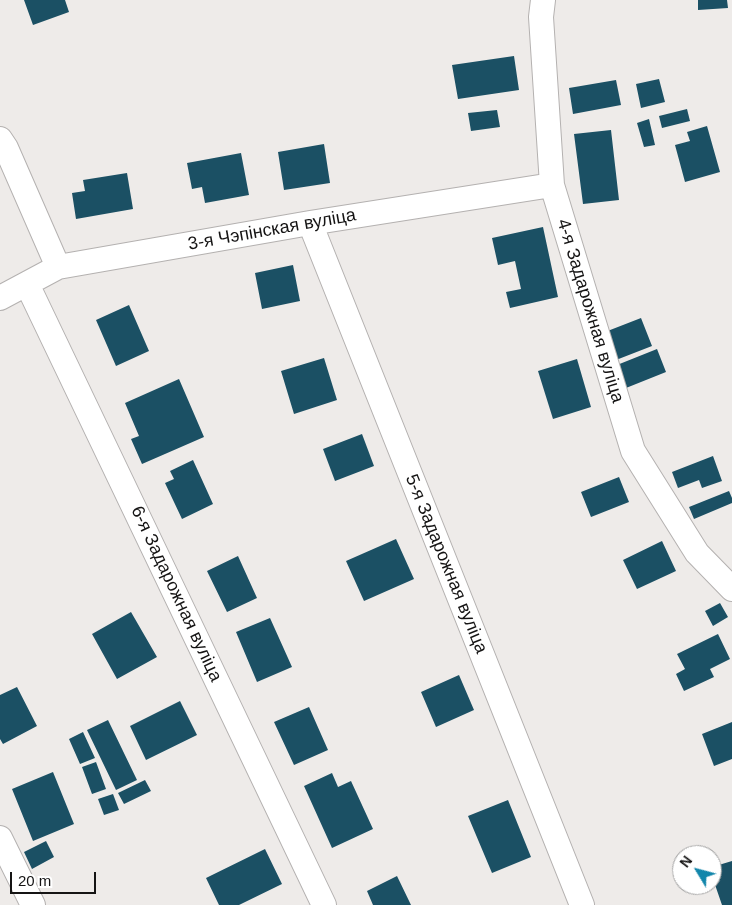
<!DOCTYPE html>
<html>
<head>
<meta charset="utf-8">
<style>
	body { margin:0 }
	#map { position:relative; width:732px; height:905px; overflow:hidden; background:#eeebe9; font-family:Helvetica,sans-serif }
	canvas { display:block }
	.north { position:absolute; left:672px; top:845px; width:50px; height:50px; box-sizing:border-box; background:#fff; border:1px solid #a1a1a1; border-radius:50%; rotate:307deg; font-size:14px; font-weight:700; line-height:20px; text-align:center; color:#151414 }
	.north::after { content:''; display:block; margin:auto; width:18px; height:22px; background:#1286ab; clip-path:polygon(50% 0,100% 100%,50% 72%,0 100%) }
	.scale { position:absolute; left:10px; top:872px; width:86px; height:22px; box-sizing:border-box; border:2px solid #151414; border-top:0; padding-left:6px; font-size:15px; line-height:18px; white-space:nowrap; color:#151414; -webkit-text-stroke:4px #fff; paint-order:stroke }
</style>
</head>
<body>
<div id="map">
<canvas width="732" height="905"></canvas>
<div class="north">N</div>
<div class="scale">20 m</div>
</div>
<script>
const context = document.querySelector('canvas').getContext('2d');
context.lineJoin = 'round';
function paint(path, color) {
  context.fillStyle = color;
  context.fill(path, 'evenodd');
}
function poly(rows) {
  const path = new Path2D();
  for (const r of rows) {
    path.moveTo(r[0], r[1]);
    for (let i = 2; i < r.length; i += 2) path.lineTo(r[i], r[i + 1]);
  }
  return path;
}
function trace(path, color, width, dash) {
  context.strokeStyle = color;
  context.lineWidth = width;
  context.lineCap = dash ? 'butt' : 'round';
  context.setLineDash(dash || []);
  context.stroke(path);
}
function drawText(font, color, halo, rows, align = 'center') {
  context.font = font + ' Helvetica,sans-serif';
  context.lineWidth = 5;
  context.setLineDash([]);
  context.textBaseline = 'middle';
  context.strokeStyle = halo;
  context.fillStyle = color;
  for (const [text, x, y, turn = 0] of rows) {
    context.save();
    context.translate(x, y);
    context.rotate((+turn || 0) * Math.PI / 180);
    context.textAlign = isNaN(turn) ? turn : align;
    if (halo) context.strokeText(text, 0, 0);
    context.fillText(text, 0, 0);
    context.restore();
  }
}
const building = poly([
	[24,0,65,0,69,12,33,25],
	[698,0,727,0,728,8,698,10],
	[514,56,519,90,458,99,452,65],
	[659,79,665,102,641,108,636,84],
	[616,80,621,105,573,114,569,88],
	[687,109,690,121,662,128,659,116],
	[497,110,500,127,471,131,468,113],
	[649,119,655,145,644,147,637,123],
	[707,126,720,172,685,182,675,145,690,141,687,132],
	[611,130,619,200,583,204,574,134],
	[324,144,330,183,284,190,278,152],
	[241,153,249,195,205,203,202,187,192,189,187,163],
	[127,173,133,209,76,219,72,193,85,191,83,180],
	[543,227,558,297,510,308,506,292,521,289,515,261,498,265,492,238],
	[293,265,300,301,262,309,255,273],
	[129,305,149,351,116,366,96,320],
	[641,318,652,346,616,360,605,332],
	[657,349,666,372,626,388,617,365],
	[324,358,337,400,294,414,281,371],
	[577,359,591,407,553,419,538,371],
	[179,379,204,437,142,464,131,439,139,436,125,403],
	[362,434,374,466,335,481,323,449],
	[713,456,722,481,702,488,699,480,678,488,672,472],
	[193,460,213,504,182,519,165,483,174,479,170,471],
	[619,477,629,502,591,517,581,492],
	[729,491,732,498,732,503,694,519,689,507],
	[396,539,414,579,364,601,346,561],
	[662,541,676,571,637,589,623,560],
	[238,556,257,598,227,612,207,571],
	[720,603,728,617,713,626,705,611],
	[131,612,157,657,117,679,92,634],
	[270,618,292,667,257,682,236,632],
	[718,634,730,659,710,669,714,677,684,691,676,674,685,669,677,654],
	[459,675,474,710,436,727,421,692],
	[17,687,37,726,3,744,0,739,0,695],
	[180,701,197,735,146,760,130,726],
	[309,707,328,750,294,765,274,722],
	[108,720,137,780,116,790,87,730],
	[732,722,732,759,714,766,702,734],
	[83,732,95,758,80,764,69,739],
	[96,762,106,789,92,794,82,767],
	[53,772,74,824,33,841,12,789],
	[332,773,338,787,351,781,373,829,332,848,304,786],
	[145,780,151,791,124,804,118,793],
	[113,794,119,810,104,815,98,799],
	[508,800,531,857,492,873,468,816],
	[46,841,54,857,32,869,24,852],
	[265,849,282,884,239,905,219,905,206,878],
	[732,861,732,905,722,905,712,876,712,867],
	[397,876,411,905,373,905,367,891]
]);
const minor = poly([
	[543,0,541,17,552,185,633,451,697,553,732,589],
	[0,139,6,148,58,267],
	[310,223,582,905],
	[27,284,324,905],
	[0,298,58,267,310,223,552,185],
	[0,838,33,905]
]);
const streetNames = [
	["3-я Чэпінская вуліца",272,230,-10],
	["4-я Задарожная вуліца",590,311,73],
	["5-я Задарожная вуліца",446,564,68],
	["6-я Задарожная вуліца",176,594,65]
];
paint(building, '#1b5064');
trace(minor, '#b4b1b0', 26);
trace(minor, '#fff', 24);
drawText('18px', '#151414', '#fff', streetNames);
</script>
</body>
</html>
